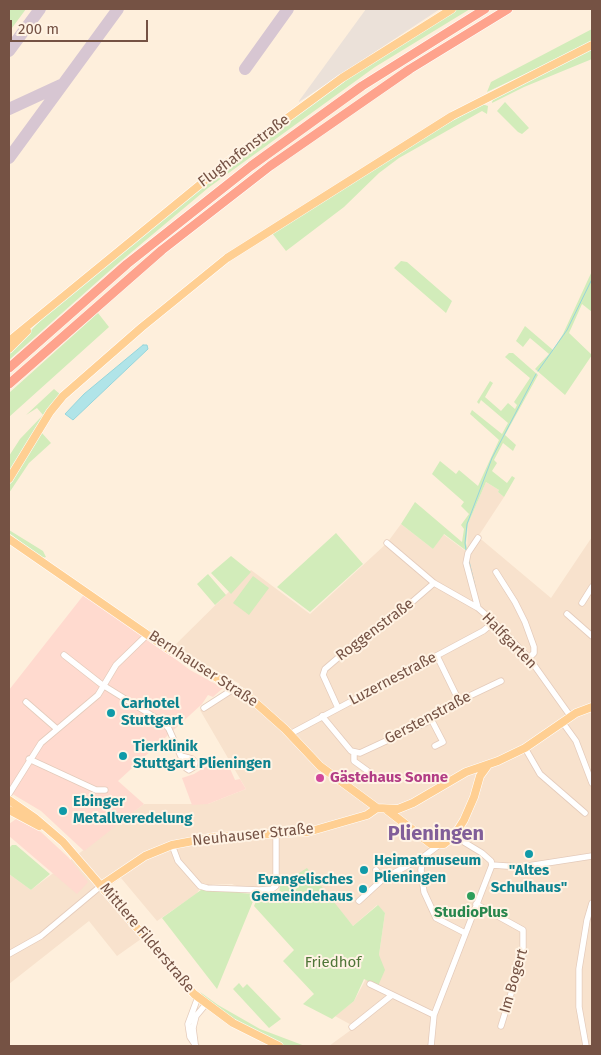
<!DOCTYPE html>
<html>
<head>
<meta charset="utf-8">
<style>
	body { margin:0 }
	#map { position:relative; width:601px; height:1055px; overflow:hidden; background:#feefdc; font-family:"Fira Sans",sans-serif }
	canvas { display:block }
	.frame { position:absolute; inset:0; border:10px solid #755244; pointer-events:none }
	.scale { position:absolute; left:10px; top:20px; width:138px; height:22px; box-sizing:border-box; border:2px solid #755244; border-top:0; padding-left:6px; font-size:15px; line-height:18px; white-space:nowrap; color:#755244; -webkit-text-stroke:4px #fff3e4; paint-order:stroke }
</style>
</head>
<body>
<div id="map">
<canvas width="601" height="1055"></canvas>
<div class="frame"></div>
<div class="scale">200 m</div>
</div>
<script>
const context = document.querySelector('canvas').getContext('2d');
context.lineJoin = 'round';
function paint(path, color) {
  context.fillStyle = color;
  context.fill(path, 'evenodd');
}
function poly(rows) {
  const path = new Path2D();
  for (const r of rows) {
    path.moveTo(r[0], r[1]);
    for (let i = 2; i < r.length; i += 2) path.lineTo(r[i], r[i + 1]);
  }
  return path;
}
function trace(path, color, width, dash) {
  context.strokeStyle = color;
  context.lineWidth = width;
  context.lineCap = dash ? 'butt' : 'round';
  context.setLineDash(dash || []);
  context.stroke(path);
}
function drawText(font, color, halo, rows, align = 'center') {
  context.font = font + ' "Fira Sans",sans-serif';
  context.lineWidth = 4;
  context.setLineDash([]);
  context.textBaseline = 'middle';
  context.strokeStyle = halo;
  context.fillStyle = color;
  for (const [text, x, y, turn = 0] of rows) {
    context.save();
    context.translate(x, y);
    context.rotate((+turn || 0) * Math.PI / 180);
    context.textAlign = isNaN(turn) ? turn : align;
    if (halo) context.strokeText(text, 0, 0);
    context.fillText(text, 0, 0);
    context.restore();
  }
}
const residential = poly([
	[486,482,499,490,498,492,504,497,468,552,478,538,482,540,551,598,592,537,592,1046,329,1046,355,1027,335,1016,354,1001,379,955,385,913,377,905,353,926,340,911,280,885,241,888,232,884,203,885,196,894,157,921,121,878,100,893,105,895,141,939,117,956,89,921,9,984,9,874,31,890,144,804,208,804,246,789,200,710,240,684,173,647,251,570,310,614,387,543,401,524,433,549,443,534,467,552,468,524]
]);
const commercial = poly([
	[86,592,190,670,223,688,213,697,208,695,202,704,118,781,144,804,84,851,41,811,9,792,9,690],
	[215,761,221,767,228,764,235,780,240,779,246,789,208,804,192,805,182,778,194,774],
	[16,819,41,832,68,857,88,882,77,894,9,836,9,824]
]);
const industrial = poly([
	[366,9,440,9,299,102,299,101]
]);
const green = poly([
	[9,9,26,9,9,32],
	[455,9,470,9,375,67,208,188,115,266,9,360,9,353,44,317,218,172,377,58],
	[592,29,592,42,487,92,491,82],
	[592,49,592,59,524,87,492,103,493,97],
	[505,102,529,128,522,134,518,132,497,111],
	[482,104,488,106,487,114,482,111,399,158,379,173,344,207,286,251,272,233,419,140],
	[401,261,407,262,452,301,446,313,394,268],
	[592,271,592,312,582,304,569,333,592,355,565,395,535,369,549,354,530,338,523,347,516,341,525,326,553,350,563,334],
	[98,313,109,327,9,417,9,393],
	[509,353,513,353,538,375,505,435,516,445,513,451,503,443,494,460,497,463,492,471,507,483,512,476,515,478,504,497,498,492,499,490,486,482,468,524,466,543,468,552,444,534,433,549,401,524,415,502,462,542,464,529,461,525,469,514,461,506,464,502,432,474,440,461,456,474,459,470,478,486,499,440,470,414,472,410,502,434,508,423,481,400,479,404,477,402,490,381,493,383,485,397,501,411,508,403,515,409,517,405,514,402,530,378,505,357],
	[54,389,61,395,9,473,9,456,20,439,43,415,37,408,26,415],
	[41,432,51,443,29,463,9,493,9,486],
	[9,530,43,551,46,557,42,558,38,555,9,533],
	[336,533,363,564,310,612,277,587],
	[231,556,251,572,231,594,211,573],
	[208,574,226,595,215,605,197,584],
	[253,576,269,588,249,615,233,603],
	[12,845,16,845,50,874,31,890,9,874,9,848],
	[307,868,353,926,378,905,385,913,379,955,385,970,378,986,364,979,354,1001,332,1019,303,1004,314,994,283,961,294,950,254,906,260,892,273,891,279,894,280,885],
	[232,889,241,893,256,894,217,989,162,918,201,890],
	[239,983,243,988,247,984,281,1019,269,1028,233,989],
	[200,992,218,1005,260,1029,305,1046,285,1046,275,1042,235,1021,208,1001]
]);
const water = poly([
	[143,345,147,345,148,349,73,420,65,414,84,394,143,345]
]);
const stream = poly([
	[538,371,567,330,592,279],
	[466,550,465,543,467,524,492,458,536,374],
	[469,561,475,586]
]);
const taxiway = poly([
	[9,51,40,9],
	[245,69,288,9],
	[9,109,61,85],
	[9,158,118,9]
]);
const minor = poly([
	[387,543,434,583,478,608,494,622,529,658,571,717],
	[496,572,515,602,525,622,534,647,534,653,529,658],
	[582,603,592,587],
	[478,608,466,563,468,553,478,538],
	[567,614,592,636],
	[64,655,101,684,164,723,169,729,186,768,189,770,194,767,195,762,192,759,181,756],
	[437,656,459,701],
	[26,702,57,729],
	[204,708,235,688],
	[338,708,323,675,325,669,360,639,404,609,434,583],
	[322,716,351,751,360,753,427,722,459,701,501,681],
	[431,719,443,742,435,746],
	[563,723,576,741,592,783],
	[290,734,483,631,494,622],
	[525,748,540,774,585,813],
	[354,753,354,761,372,774],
	[29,759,96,790,105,790],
	[9,794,41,743,98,695,116,665,148,634],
	[454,836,482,853,491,861,492,865],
	[172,845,178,861,200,886,207,888,259,890,272,889,276,886,276,835],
	[423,857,421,870,424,892,436,918,465,933],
	[492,865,521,867,592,856],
	[376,870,383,879,423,857,439,845],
	[359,901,383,879],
	[476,904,523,930,523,955,501,1026],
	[9,954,41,936,102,885],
	[370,984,434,1015],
	[352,1027,392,995],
	[195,1043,193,1028,196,1016,206,1004],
	[196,1046,190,1037,188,1024,198,997],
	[431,1046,434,1015,492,865],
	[586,1046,579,1007,579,969,587,920,592,903]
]);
const major = poly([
	[9,341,230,160,342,78,452,9],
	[9,349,27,331],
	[9,479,50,412,63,396,142,327,227,258,452,116,592,45],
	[9,539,168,649,248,696,285,729,320,766,377,808,398,809,413,803,466,772,498,761,525,748,576,713,592,707],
	[9,800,35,818,63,842,194,994,233,1023,279,1046],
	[9,810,39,826],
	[387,810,431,844,444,844,454,836,464,820,474,797,480,776,488,765],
	[102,885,145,856,172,845,214,837,308,832,367,815,377,808]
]);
const highway = poly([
	[9,368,127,264,251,166,362,86,485,9],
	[9,384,162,250,270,166,410,69,508,9]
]);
const markers = [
	[111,713,5,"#0f9aa8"],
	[123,756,5,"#0f9aa8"],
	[320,778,5,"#d1479c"],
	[63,811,5,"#0f9aa8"],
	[529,854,5,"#0f9aa8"],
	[364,870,5,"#0f9aa8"],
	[363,889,5,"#0f9aa8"],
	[471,896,5,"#2e9e5b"]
];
const streetNames = [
	["Flughafenstraße",244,151,-37],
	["Roggenstraße",375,630,-37],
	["Halfgarten",509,641,46],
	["Bernhauser Straße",203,669,33],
	["Luzernestraße",393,679,-28],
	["Gerstenstraße",428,718,-28],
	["Neuhauser Straße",253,835,-6],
	["Mittlere Filderstraße",147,938,50],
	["Im Bogert",514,981,-74]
];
const cultureNames = [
	["Carhotel",121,704],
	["Stuttgart",121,721],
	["Tierklinik",133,747],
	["Stuttgart Plieningen",133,764],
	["Ebinger",73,802],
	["Metallveredelung",73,819],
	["Heimatmuseum",374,861],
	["Plieningen",374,878],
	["\"Altes",529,871,"center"],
	["Schulhaus\"",529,888,"center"],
	["Evangelisches",353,880,"right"],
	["Gemeindehaus",353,897,"right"]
];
const hotelNames = [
	["Gästehaus Sonne",330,778]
];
const leisureNames = [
	["StudioPlus",471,913]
];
const parkNames = [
	["Friedhof",333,963]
];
const districtNames = [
	["Plieningen",436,834]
];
paint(residential, '#f8e2cd');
paint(commercial, '#ffdacf');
paint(industrial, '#ebe1d9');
paint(green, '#d2ecba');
paint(water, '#b0e4e8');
trace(water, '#95d5db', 1);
trace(stream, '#95d5db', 1);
trace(taxiway, '#d7c6d2', 12);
trace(minor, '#e4cbbb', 7);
trace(major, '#fff', 9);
trace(highway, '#fff', 10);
trace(minor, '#fff', 5.5);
trace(major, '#ffcf92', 8);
trace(highway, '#fea38d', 9);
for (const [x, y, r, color] of markers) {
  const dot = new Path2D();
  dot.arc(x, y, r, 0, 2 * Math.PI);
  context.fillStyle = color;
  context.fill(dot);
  trace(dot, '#fff3e4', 2);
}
drawText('15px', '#755244', '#fff3e4', streetNames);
drawText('bold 15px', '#0d838f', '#fff3e4', cultureNames, 'left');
drawText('bold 15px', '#b23c85', '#fff3e4', hotelNames, 'left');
drawText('bold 15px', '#27864d', '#fff3e4', leisureNames);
drawText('15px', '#4f7638', '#fff3e4', parkNames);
drawText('bold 20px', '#815e99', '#fff3e4', districtNames);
</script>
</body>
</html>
